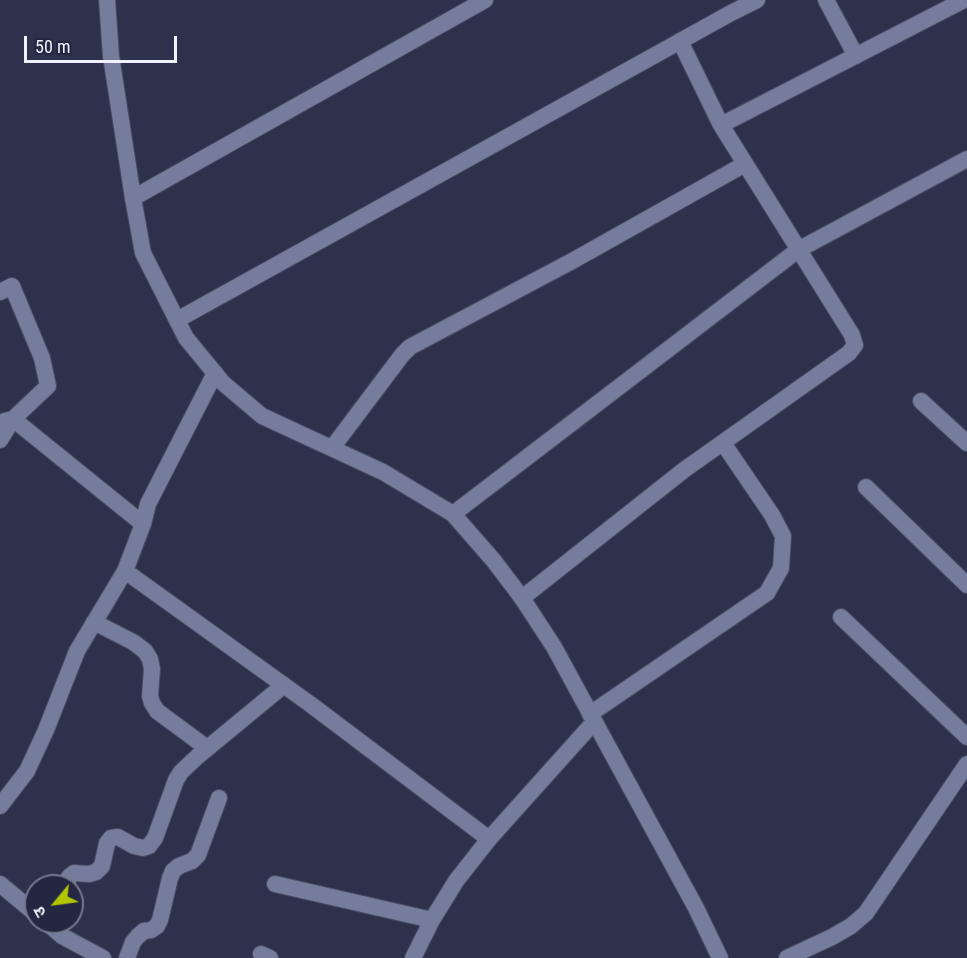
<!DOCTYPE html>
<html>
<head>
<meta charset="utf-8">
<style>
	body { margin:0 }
	#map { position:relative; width:967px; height:958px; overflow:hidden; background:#2d314c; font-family:"Roboto Condensed","Noto Sans Devanagari",sans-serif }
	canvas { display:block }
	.north { position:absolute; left:24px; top:874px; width:60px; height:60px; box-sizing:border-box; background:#232742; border:2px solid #75788c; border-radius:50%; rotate:241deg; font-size:16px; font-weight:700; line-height:24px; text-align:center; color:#eff1fc }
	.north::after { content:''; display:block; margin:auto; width:21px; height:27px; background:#b1c500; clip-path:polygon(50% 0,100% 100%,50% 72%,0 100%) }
	.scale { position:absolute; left:24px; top:36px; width:153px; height:27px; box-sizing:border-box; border:3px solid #eff1fc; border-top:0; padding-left:8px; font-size:18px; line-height:21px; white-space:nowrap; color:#eff1fc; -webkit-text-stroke:4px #232742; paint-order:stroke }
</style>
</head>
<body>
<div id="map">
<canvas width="967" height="958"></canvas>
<div class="north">उ</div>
<div class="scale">50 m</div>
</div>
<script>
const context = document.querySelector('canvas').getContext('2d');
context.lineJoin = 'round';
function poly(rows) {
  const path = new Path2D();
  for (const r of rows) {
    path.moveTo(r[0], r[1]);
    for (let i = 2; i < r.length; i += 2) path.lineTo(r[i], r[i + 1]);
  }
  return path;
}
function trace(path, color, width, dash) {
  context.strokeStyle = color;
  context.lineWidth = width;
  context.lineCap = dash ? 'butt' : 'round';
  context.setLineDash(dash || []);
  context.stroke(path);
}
const minor = poly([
	[826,0,856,56],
	[680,41,721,125,964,0],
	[133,198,485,0],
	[0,292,12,286,42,358,48,386,13,419,0,440],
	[177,320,731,13,757,0],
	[921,401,967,443],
	[5,421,13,419,143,524],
	[332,448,402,355,410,347,574,260,745,164],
	[866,487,967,585],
	[453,514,798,250,967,159],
	[125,571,310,704,489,839],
	[522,598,684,470,849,353,855,345,852,335,721,125],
	[841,617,967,737],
	[94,622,133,642,145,651,150,659,152,669,150,696,152,703,157,711,207,748],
	[590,714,767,593,781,568,783,536,772,515,723,443],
	[0,806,27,771,46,730,77,651,125,571,143,524,148,504,215,373],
	[0,884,36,914],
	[275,884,432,920],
	[66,886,69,877,74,873,89,874,96,872,102,866,107,843,111,838,118,837,134,846,143,848,149,846,155,838,176,780,181,772,198,756,284,685],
	[46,922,62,936,103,958],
	[261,954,270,958],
	[127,958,133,942,138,936,144,931,151,930,157,926,160,920,170,878,173,871,179,866,192,861,198,855,219,798],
	[413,958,432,920,456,881,489,839,594,722],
	[787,958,832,937,851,926,866,913,967,764]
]);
const tertiary = poly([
	[107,0,111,56,133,198,143,253,186,338,223,383,262,416,383,472,453,514,494,561,522,598,554,647,696,908,720,958]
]);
trace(minor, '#494c62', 18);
trace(tertiary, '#494c62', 18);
trace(minor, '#767c9c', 16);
trace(tertiary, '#767c9c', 16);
</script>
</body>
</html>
